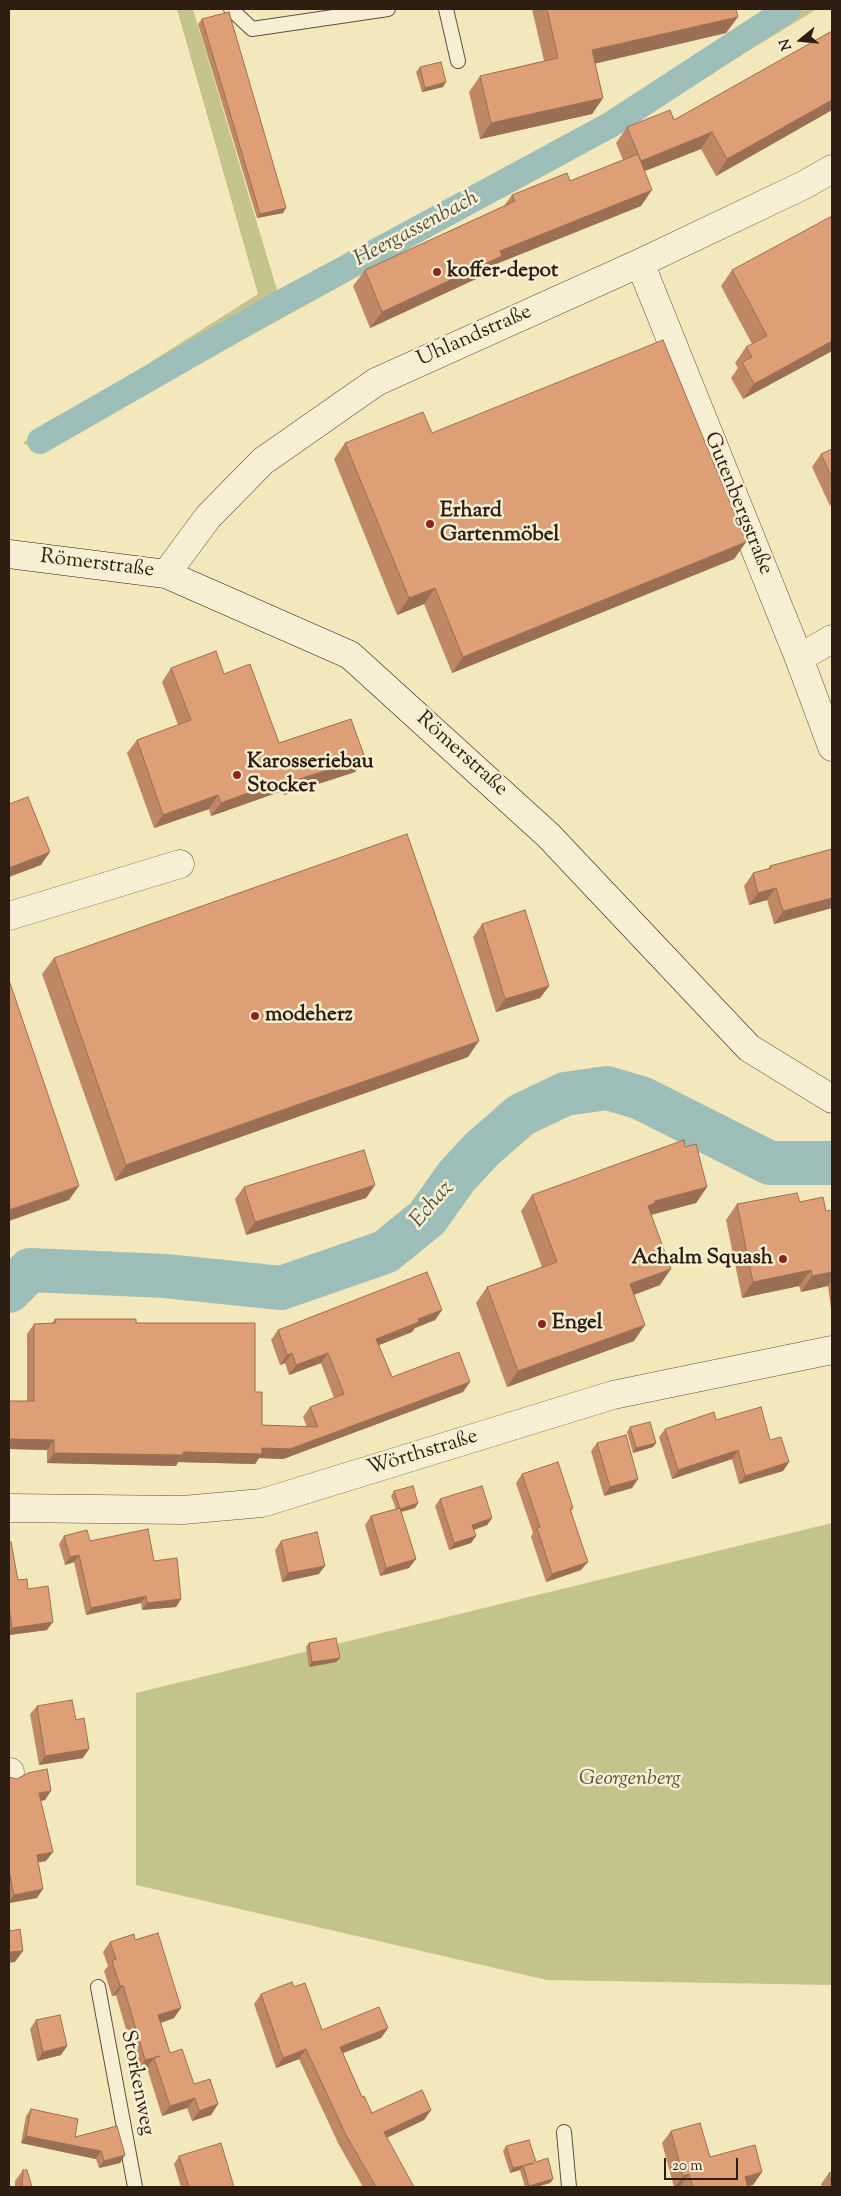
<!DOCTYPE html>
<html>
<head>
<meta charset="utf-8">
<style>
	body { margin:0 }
	#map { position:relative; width:841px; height:2196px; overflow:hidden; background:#f3e7bc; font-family:"Sorts Mill Goudy",serif }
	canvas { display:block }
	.frame { position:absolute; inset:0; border:10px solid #2e1e12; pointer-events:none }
	.north { position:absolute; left:776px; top:15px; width:50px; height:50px; -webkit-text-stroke:4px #f7efd3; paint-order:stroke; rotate:253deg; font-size:14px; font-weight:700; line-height:20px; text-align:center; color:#2e1e12 }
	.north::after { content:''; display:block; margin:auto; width:18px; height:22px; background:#2e1e12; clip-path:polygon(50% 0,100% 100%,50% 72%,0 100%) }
	.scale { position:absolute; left:664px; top:2158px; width:74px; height:22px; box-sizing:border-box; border:2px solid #2e1e12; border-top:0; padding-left:6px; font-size:15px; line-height:18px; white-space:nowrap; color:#2e1e12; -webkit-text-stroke:4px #f7efd3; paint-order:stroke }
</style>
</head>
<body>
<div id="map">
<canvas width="841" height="2196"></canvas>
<div class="frame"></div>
<div class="north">N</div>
<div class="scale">20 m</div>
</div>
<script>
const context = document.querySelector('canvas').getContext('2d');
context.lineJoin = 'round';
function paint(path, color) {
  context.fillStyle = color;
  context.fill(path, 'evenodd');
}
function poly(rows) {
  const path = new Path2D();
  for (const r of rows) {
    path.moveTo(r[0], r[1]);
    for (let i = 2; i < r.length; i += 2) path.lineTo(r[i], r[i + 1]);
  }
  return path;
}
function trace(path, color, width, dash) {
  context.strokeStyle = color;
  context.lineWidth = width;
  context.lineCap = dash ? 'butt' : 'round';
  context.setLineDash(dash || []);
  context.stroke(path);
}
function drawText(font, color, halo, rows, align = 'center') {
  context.font = font + ' "Sorts Mill Goudy",serif';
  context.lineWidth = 5;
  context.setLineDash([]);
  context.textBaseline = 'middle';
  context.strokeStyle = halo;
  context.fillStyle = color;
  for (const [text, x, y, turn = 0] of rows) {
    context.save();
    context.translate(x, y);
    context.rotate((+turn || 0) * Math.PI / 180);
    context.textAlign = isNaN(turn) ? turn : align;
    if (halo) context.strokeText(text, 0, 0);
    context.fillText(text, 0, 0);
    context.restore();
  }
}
const green = poly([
	[177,9,193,9,277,290,598,122,769,9,817,9,585,151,40,452,23,443,258,294],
	[832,1523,832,1985,547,1980,136,1885,136,1693]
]);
const canal = poly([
	[40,441,272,308,610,125,788,9]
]);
const river = poly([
	[9,1291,30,1270,165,1276,281,1288,385,1252,427,1218,457,1176,482,1149,521,1115,565,1094,607,1088,641,1098,770,1163,832,1163]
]);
const lane = poly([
	[231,9,252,29,388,9],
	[446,9,458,61],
	[98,1987,135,2187],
	[564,2132,569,2187]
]);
const street = poly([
	[640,263,799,658,832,747],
	[166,574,208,517,263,461,376,382,640,263,804,185,832,169],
	[799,658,832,639],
	[9,916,180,864],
	[9,1508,183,1510,262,1503,613,1395,832,1350],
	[9,1772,10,1772]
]);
const secondary = poly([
	[9,554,166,574,350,655,549,836,749,1048,832,1099]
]);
const wall = poly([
	[532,9,736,9,726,33,595,63,603,98,592,114,480,139,469,92,480,76,544,61],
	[202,19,283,213,257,218,198,24],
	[832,31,832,110,716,176,701,149,645,171,641,206,496,264,491,272,370,328,353,286,365,270,504,206,512,195,570,181,623,160,616,143,627,127,674,120],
	[420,67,443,87,422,92,416,72],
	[732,270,832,351,743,399,731,378,738,368,735,363,746,347,752,344,721,286],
	[432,433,746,542,734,559,452,673,424,604,397,615,334,459,345,443],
	[832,449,832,505,830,506,812,467,821,454],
	[171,668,224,674,279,743,365,758,355,772,284,795,282,791,211,816,209,809,154,828,127,753,137,740,178,725,162,682],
	[832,849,832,908,774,924,767,900,749,905,744,886,753,873,768,869,770,866],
	[482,924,549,986,540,998,496,1012,473,937],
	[54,958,468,1057,115,1181,42,974],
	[685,1147,707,1187,696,1203,651,1215,660,1285,634,1295,634,1341,507,1387,476,1303,487,1287,542,1267,521,1211,532,1195],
	[375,1185,366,1198,246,1235,235,1199,244,1187],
	[800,1202,826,1211,832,1210,832,1309,831,1309,828,1286,801,1292,799,1286,742,1298,726,1220,737,1204],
	[442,1310,435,1320,415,1328,412,1332,379,1345,392,1377,463,1392,283,1459,259,1458,255,1464,178,1462,176,1466,47,1463,47,1450,9,1449,9,1401,27,1401,27,1334,34,1324,52,1323,55,1319,136,1323,255,1392,262,1425,307,1427,303,1417,310,1407,334,1398,321,1363,289,1375,285,1363,280,1365,271,1340,278,1330],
	[716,1420,770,1440,789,1462,783,1471,739,1484,732,1459,672,1479,659,1437,665,1429],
	[630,1427,656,1443,653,1447,633,1453,627,1432],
	[597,1443,638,1479,632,1488,604,1496,591,1451],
	[522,1474,573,1508,571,1511,581,1570,546,1582,531,1537,533,1533,516,1483],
	[394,1491,418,1503,415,1508,401,1512,416,1559,409,1568,380,1576,365,1525,371,1516,396,1509,391,1496],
	[440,1499,492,1518,487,1525,474,1530,476,1536,471,1543,449,1550,435,1506],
	[64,1536,90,1541,154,1561,181,1599,176,1607,142,1610,141,1603,86,1615,74,1562,65,1565,59,1544],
	[281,1541,319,1574,282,1582,275,1550],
	[9,1543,18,1580,28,1589,47,1630,9,1635],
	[309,1643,340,1658,336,1662,309,1667,306,1647],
	[37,1706,83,1758,39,1765,30,1714],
	[9,1777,45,1800,41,1801,46,1861,38,1862,37,1898,9,1903],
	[135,1940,174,2018,161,2023,170,2053,194,2084,218,2104,211,2115,192,2121,187,2108,162,2116,147,2068,138,2071,116,1995,112,1996,104,1971,108,1966,103,1952,110,1942],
	[294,1987,322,2030,388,2028,381,2038,343,2053,362,2097,372,2113,431,2110,424,2120,387,2138,414,2187,363,2187,339,2145,299,2059,276,2068,254,2004,261,1994],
	[36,2020,67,2046,61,2055,37,2061,30,2029],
	[31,2109,75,2137,125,2155,120,2163,99,2168,96,2159,21,2143,26,2116],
	[671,2131,710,2157,762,2172,753,2185,748,2186,748,2187,674,2187,662,2143],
	[506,2146,553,2179,550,2183,536,2187,525,2187,520,2170,510,2173,503,2151],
	[179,2156,234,2187,181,2187,174,2164],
	[23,2170,32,2187,15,2187,15,2181],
	[832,2172,832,2187,822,2187,821,2184,829,2173]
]);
const shadedWall = poly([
	[738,17,726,33,581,67,592,50],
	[446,82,443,87,422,92,425,88],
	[603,98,592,114,480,139,491,123],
	[832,100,832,110,716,176,727,159],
	[712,132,701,149,629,177,641,161],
	[652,190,641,206,496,264,491,272,370,328,382,312,500,251],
	[286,208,283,213,257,218,260,214],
	[832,341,832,351,743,399,754,384],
	[746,542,734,559,452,673,463,657],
	[435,588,424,604,397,615,409,598],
	[365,758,355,772,284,795,293,781],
	[291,777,282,791,211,816,221,803],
	[218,795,209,809,154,828,163,815],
	[50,852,41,865,9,877,9,868],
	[776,888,767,900,749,905,758,893],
	[832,898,832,908,774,924,783,911],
	[549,986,540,998,496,1012,505,999],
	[479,1041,468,1057,115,1181,126,1165],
	[375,1185,366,1198,246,1235,255,1222],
	[79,1186,69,1200,9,1221,9,1210],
	[707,1187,696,1203,646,1216,648,1206,655,1201],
	[671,1269,660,1285,619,1300,630,1284],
	[811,1270,799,1286,742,1298,753,1282],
	[832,1272,832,1280,828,1286,801,1292,812,1276],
	[442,1310,435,1320,415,1328,412,1332,369,1349,376,1339,418,1319],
	[645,1325,634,1341,507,1387,518,1371],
	[292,1353,285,1363,280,1365,287,1355],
	[328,1353,321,1363,289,1375,296,1365],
	[470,1382,463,1392,283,1459,259,1458,255,1464,178,1462,176,1466,47,1463,54,1453,183,1452,262,1448],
	[9,1439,54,1440,47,1450,9,1449],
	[656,1443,653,1447,633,1453,636,1448],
	[738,1450,732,1459,672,1479,678,1470],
	[789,1462,783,1471,739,1484,745,1476],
	[638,1479,632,1488,604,1496,610,1487],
	[418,1503,415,1508,397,1513,400,1509],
	[492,1518,487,1525,467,1532,472,1525],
	[476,1536,471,1543,449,1550,454,1543],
	[79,1555,74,1562,65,1565,70,1557],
	[416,1559,409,1568,380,1576,386,1568],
	[588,1562,581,1570,546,1582,552,1574],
	[325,1566,319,1574,282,1582,288,1573],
	[146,1596,141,1603,86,1615,91,1608],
	[181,1599,176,1607,142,1610,147,1603],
	[53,1622,47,1630,9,1635,9,1632,12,1628],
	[340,1658,336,1662,309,1667,312,1662],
	[89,1749,83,1758,39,1765,45,1756],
	[51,1791,45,1800,33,1802,39,1793],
	[53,1852,46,1861,30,1864,37,1855],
	[43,1889,37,1898,9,1903,9,1902,14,1895],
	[23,1951,15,1962,9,1963,9,1952],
	[123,1985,116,1995,112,1996,120,1986],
	[181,2008,174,2018,151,2026,158,2015],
	[388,2028,381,2038,333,2057,340,2047],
	[67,2046,61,2055,37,2061,43,2052],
	[306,2049,299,2059,276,2068,283,2058],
	[154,2058,147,2068,138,2071,145,2060],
	[195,2098,187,2108,162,2116,170,2106],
	[218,2104,211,2115,192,2121,199,2111],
	[431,2110,424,2120,377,2142,384,2132],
	[26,2136,101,2151,96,2159,21,2143],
	[125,2155,120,2163,99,2168,104,2161],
	[534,2163,523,2166,520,2170,510,2173,513,2168],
	[762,2172,753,2185,744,2187,745,2177],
	[689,2174,680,2187,675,2187,683,2176],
	[553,2179,550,2183,536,2187,528,2187,529,2186]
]);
const building = poly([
	[547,9,736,9,738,17,592,50,603,98,491,123,480,76,558,58,547,9],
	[229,12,286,208,260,214,202,19,229,12],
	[832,31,832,100,727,159,712,132,641,161,627,127,670,110,674,120,832,31],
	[441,62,446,82,425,88,420,67,441,62],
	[638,154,652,190,500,251,502,256,382,312,365,270,515,201,512,195,567,173,570,181,638,154],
	[832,216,832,341,754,384,742,362,752,357,746,347,767,336,732,270,832,216],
	[663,340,746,542,463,657,435,588,409,598,345,443,423,412,432,433,663,340],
	[832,449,832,478,821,454,832,449],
	[216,651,224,674,250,664,279,743,351,719,365,758,293,781,291,777,221,803,218,795,163,815,137,740,191,720,171,668,216,651],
	[28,797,50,852,9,868,9,804,28,797],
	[407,834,479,1041,126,1165,54,958,407,834],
	[832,849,832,898,783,911,776,888,758,893,753,873,771,868,770,866,832,849],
	[525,910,549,986,505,999,482,924,525,910],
	[9,980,79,1186,9,1210,9,980],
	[684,1140,685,1147,696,1144,707,1187,655,1201,655,1203,648,1206,671,1269,630,1284,645,1325,518,1371,487,1287,557,1262,532,1195,684,1140],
	[364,1150,375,1185,255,1222,244,1187,364,1150],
	[797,1193,800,1202,823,1197,826,1211,832,1210,832,1272,812,1276,811,1270,753,1282,737,1204,797,1193],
	[427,1272,442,1310,418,1319,419,1322,376,1339,392,1377,459,1352,470,1382,290,1449,262,1448,262,1454,183,1452,183,1455,54,1453,54,1440,9,1439,9,1401,34,1401,34,1324,56,1323,55,1319,136,1319,136,1323,255,1323,255,1392,262,1392,262,1425,318,1427,310,1407,344,1394,328,1353,296,1365,292,1353,287,1355,278,1330,427,1272],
	[761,1407,770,1440,781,1437,789,1462,745,1476,738,1450,678,1470,665,1429,714,1412,716,1420,761,1407],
	[650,1422,656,1443,636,1448,630,1427,650,1422],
	[626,1435,638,1479,610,1487,597,1443,626,1435],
	[558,1462,573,1508,570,1509,588,1562,552,1574,537,1528,540,1527,522,1474,558,1462],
	[413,1486,418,1503,400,1509,394,1491,413,1486],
	[482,1486,492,1518,472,1525,476,1536,454,1543,440,1499,482,1486],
	[400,1508,416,1559,386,1568,371,1516,400,1508],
	[148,1529,154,1561,177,1558,181,1599,147,1603,146,1596,91,1608,79,1555,70,1557,64,1536,87,1530,90,1541,148,1529],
	[317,1532,325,1566,288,1573,281,1541,317,1532],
	[11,1542,18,1580,27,1579,28,1589,48,1586,53,1622,12,1628,9,1605,9,1543,11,1542],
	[336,1638,340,1658,312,1662,309,1643,336,1638],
	[72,1700,76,1720,84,1718,89,1749,45,1756,37,1706,72,1700],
	[47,1769,51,1791,39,1793,53,1852,37,1855,43,1889,14,1895,9,1871,9,1777,17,1779,28,1773,47,1769],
	[9,1929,11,1931,20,1929,23,1951,9,1952,9,1929],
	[158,1933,181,2008,158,2015,170,2053,182,2049,194,2084,210,2079,218,2104,199,2111,195,2098,170,2106,154,2058,160,2056,145,2060,123,1985,120,1986,112,1961,116,1959,110,1942,134,1934,135,1940,158,1933],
	[292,1982,294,1987,305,1983,322,2030,379,2007,388,2028,340,2047,362,2097,364,2096,372,2113,422,2090,431,2110,384,2132,414,2187,376,2187,346,2135,306,2049,283,2058,261,1994,292,1982],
	[60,2015,67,2046,43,2052,36,2020,60,2015],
	[31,2109,78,2119,75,2137,117,2126,125,2155,104,2161,101,2151,26,2136,31,2109],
	[700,2123,710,2157,755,2145,762,2172,745,2177,748,2187,693,2187,689,2174,683,2176,671,2131,700,2123],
	[529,2140,536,2162,548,2158,553,2179,529,2186,523,2166,534,2163,513,2168,506,2146,529,2140],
	[221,2143,234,2187,189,2187,179,2156,221,2143],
	[23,2170,27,2170,32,2187,22,2187,23,2170],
	[832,2172,832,2185,829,2173,832,2172]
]);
const markers = [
	[437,272,5,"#8f2418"],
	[430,524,5,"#8f2418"],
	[237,775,5,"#8f2418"],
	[255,1016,5,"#8f2418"],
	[783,1259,5,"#8f2418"],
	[542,1324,5,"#8f2418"]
];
const poiNames = [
	["koffer-depot",447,272],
	["Erhard",440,512],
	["Gartenmöbel",440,536],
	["Karosseriebau",247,763],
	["Stocker",247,787],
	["modeherz",265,1016],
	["Achalm Squash",773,1259,"right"],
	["Engel",552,1324]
];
const streetNames = [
	["Uhlandstraße",475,337,-24],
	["Gutenbergstraße",737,504,68],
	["Römerstraße",97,565,7],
	["Römerstraße",461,755,42],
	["Wörthstraße",423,1454,-17],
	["Storkenweg",136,2083,79]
];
const parkNames = [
	["Georgenberg",630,1780]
];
const waterNames = [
	["Heergassenbach",417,230,-28],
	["Echaz",433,1205,-50]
];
paint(green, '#c3c38b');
trace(canal, '#9dbeb8', 26);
trace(river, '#9dbeb8', 44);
trace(lane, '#5f503c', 16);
trace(street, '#5f503c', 29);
trace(secondary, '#2e1e12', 29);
trace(lane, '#f7efd3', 14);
trace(street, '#f7efd3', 28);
trace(secondary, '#f7efd3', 28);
paint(wall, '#bf8865');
paint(shadedWall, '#9b6f53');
paint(building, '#de9e76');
trace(building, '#9b6f53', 1);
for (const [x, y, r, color] of markers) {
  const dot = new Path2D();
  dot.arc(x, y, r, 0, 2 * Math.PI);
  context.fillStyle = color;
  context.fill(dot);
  trace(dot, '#f7efd3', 2);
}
drawText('bold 21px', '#2e1e12', '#f7efd3', poiNames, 'left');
drawText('21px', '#2e1e12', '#f7efd3', streetNames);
drawText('italic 21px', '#5b5036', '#f7efd3', parkNames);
drawText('italic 22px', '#4f4e44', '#f7efd3', waterNames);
</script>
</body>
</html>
